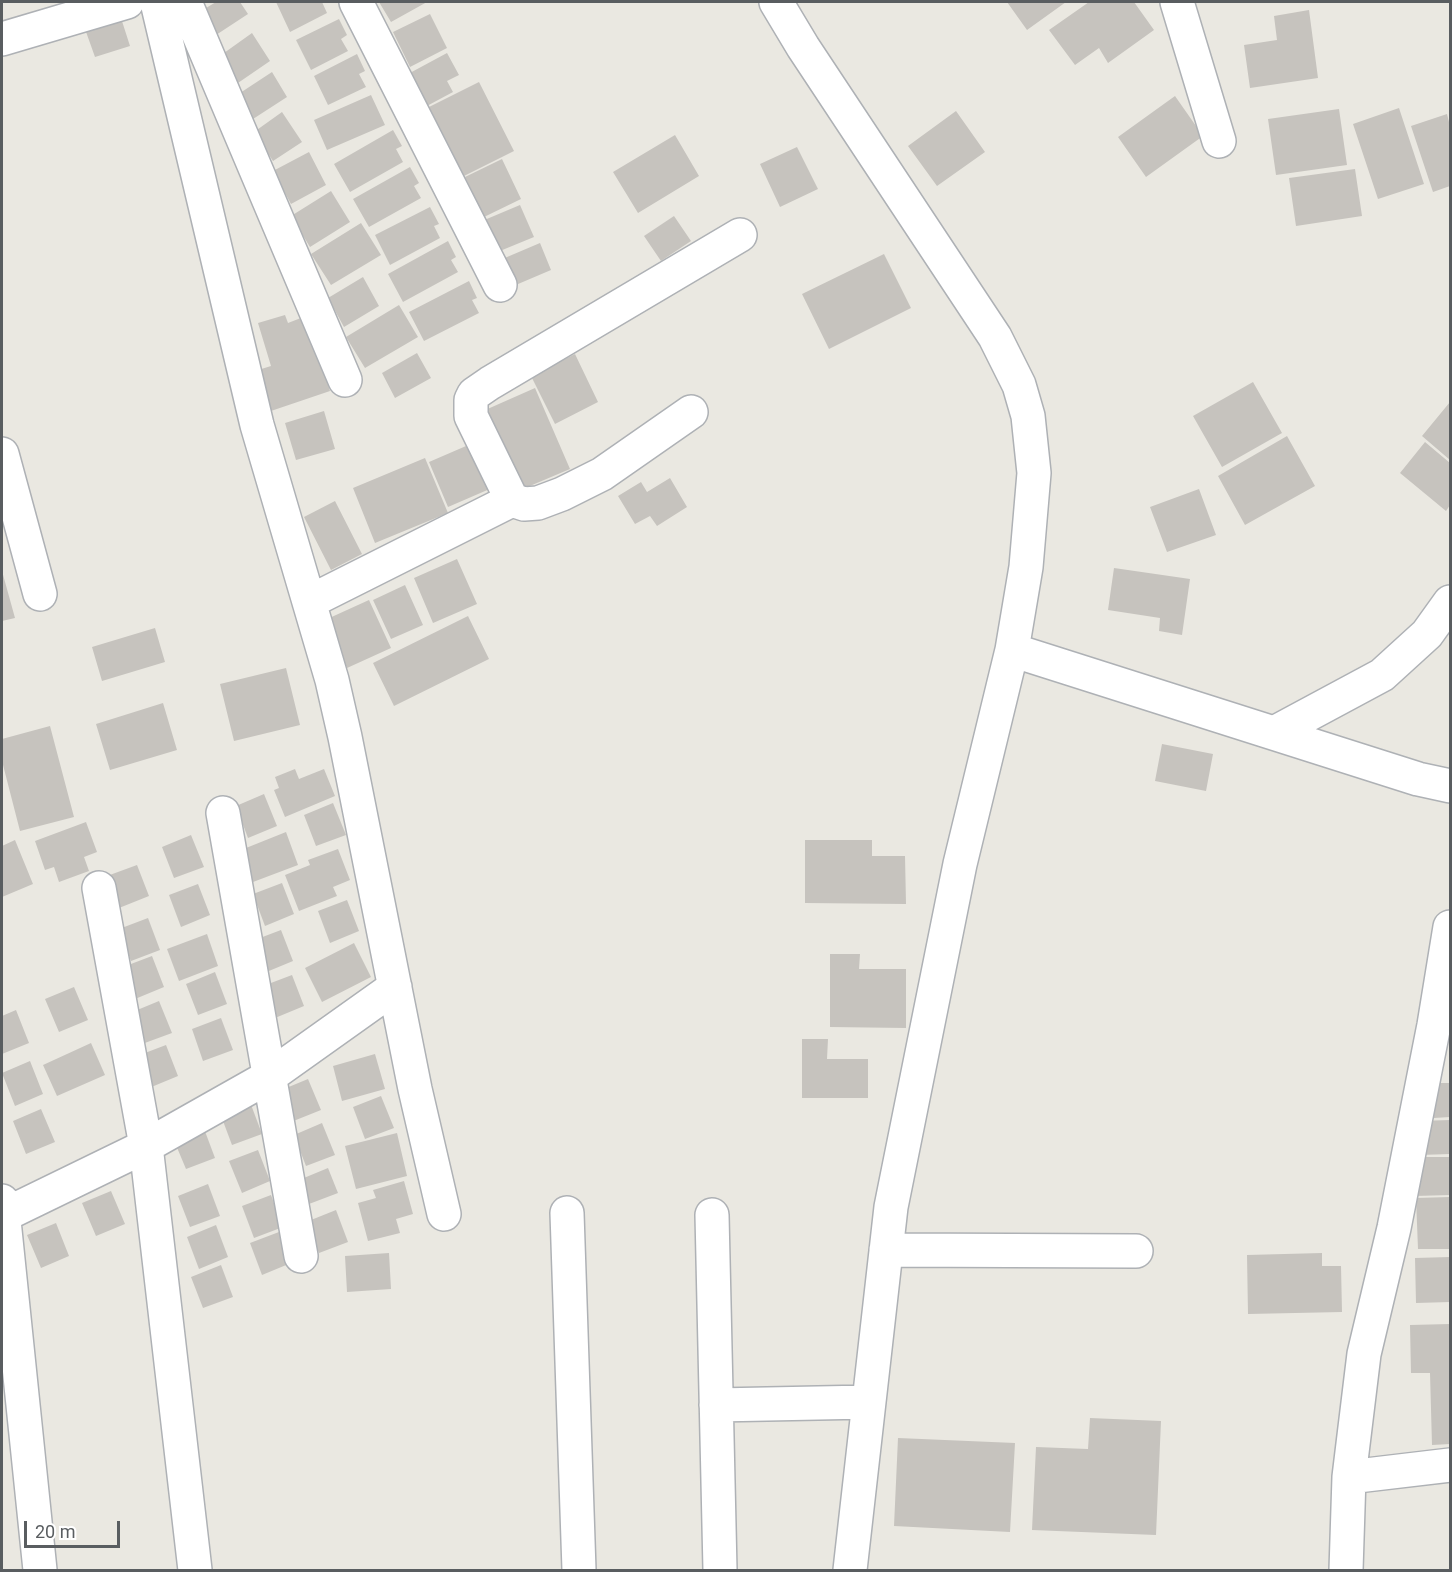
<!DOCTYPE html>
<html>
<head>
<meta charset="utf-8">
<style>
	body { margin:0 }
	#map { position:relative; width:1452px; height:1572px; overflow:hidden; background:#eae8e1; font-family:Roboto,sans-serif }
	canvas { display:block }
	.frame { position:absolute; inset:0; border:3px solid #595d60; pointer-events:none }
	.scale { position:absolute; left:24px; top:1521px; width:96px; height:27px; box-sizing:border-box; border:3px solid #595d60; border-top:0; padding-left:8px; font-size:18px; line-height:21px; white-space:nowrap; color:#595d60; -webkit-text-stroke:4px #fff; paint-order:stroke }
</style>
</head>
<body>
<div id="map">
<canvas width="1452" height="1572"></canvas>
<div class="frame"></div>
<div class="scale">20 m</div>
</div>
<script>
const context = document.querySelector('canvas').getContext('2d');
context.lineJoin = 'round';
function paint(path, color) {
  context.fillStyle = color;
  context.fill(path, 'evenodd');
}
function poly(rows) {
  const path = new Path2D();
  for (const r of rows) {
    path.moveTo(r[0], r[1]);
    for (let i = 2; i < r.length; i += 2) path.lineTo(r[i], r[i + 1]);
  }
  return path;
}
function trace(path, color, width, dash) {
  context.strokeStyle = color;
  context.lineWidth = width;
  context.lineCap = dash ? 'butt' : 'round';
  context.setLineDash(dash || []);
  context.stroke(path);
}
const building = poly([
	[216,2,240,2,248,14,216,35,201,11],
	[276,2,322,2,327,13,290,32],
	[379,2,427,2,391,22],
	[1007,2,1066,2,1027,30],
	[1089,2,1134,2,1154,30,1108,63,1099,48,1075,65,1049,30],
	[1309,10,1318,78,1250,88,1244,45,1277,40,1274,16],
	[430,14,447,48,410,67,393,32],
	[121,18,130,46,95,57,85,29],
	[339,19,347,35,341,39,348,51,311,70,296,40],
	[252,33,270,61,235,85,217,58],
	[447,53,459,75,447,81,453,92,425,107,408,74],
	[357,54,365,71,359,74,366,87,328,105,314,76],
	[272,72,287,97,253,119,237,95],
	[479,82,514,151,464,176,429,107],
	[371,95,385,125,327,150,314,120],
	[1175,96,1203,136,1146,177,1118,137],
	[1399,108,1424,184,1378,199,1353,124],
	[1339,109,1347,165,1276,175,1268,119],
	[956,111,985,152,937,186,908,146],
	[282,112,302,142,273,161,254,132],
	[1447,114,1450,126,1450,186,1433,192,1411,126],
	[393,130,402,146,396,149,403,162,350,192,334,164],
	[675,135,699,176,638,213,613,172],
	[797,147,818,189,780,207,760,164],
	[309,152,326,185,291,204,273,171],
	[502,159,521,199,484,217,465,177],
	[410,167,419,183,414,186,421,198,369,227,353,199],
	[1355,169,1362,216,1296,226,1289,178],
	[331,191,350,222,310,247,291,216],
	[520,205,534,237,495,253,482,221],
	[430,207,439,224,434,226,440,238,390,265,375,235],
	[674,216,691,241,661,261,644,236],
	[361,223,381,255,331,285,311,254],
	[448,241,456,257,451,260,458,272,403,302,388,274],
	[540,243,551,270,511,287,500,260],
	[884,254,911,308,829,349,802,294],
	[363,277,379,306,344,327,328,298],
	[469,281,477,298,472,300,479,313,424,341,409,312],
	[399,305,418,337,365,368,346,337],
	[285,315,288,323,306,316,330,391,268,412,255,371,271,366,258,323],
	[417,353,431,378,395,398,382,373],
	[575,354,598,402,555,424,531,376],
	[1253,382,1282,433,1222,467,1193,416],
	[535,388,570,469,518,491,483,411],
	[1450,402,1450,460,1422,436],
	[324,411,335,449,296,460,285,423],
	[1287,436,1315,486,1245,525,1218,476],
	[1425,442,1450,463,1450,505,1446,511,1400,473],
	[473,443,492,488,448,507,429,462],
	[425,458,448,513,375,543,353,488],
	[670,478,687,507,657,526,650,516,635,524,618,496,641,482,647,492],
	[1199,489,1216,535,1167,552,1150,507],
	[335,501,362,554,331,570,304,517],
	[457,559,477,604,433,623,414,578],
	[1114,568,1190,579,1182,635,1159,631,1160,618,1108,610],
	[2,571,15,618,2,621],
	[405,585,423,625,391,639,373,600],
	[369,600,391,648,347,668,325,620],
	[468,616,489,659,394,706,373,663],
	[155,628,165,662,102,681,92,647],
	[286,668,300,725,234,741,220,684],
	[163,703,177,750,110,770,96,724],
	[50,726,74,817,20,831,2,761,2,739],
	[1162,744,1213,754,1206,791,1155,781],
	[295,769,299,779,324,769,335,796,285,817,274,790,279,788,275,777],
	[264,794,277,826,248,838,236,806],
	[333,803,346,835,316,846,304,815],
	[86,822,97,852,84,857,89,871,59,882,54,867,45,870,35,841],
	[286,832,298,865,253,882,241,850],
	[191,835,204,867,174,878,162,847],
	[15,840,33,884,2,897,2,846],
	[805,840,872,840,872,856,905,856,906,904,805,903],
	[338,849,350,880,333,887,337,896,299,911,285,875,310,865,308,860],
	[137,865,149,896,119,908,107,876],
	[282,883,294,914,265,926,253,894],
	[198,884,210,915,181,927,169,895],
	[347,900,359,931,330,943,318,911],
	[148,918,160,950,131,961,119,929],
	[281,930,293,961,264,973,252,941],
	[207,934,218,966,179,981,167,949],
	[354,943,371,977,322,1002,305,968],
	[830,954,860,954,859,969,906,969,906,1028,830,1027],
	[152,956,164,987,135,999,123,967],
	[215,972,227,1004,198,1015,186,984],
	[292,975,304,1006,275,1018,263,986],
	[74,987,88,1020,59,1032,45,999],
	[159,1001,172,1033,142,1044,130,1013],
	[16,1010,29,1043,2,1054,2,1016],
	[221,1018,233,1050,203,1061,192,1029],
	[802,1039,828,1039,827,1059,868,1059,868,1098,802,1098],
	[91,1043,105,1075,57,1096,43,1065],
	[166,1045,178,1076,149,1088,137,1056],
	[375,1054,385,1089,342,1101,333,1066],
	[30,1061,43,1094,15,1106,2,1073],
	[308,1079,321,1110,291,1122,279,1091],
	[1433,1083,1450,1083,1450,1117,1434,1118],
	[381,1096,394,1128,365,1139,353,1107],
	[250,1102,262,1134,232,1145,220,1113],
	[41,1109,55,1142,26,1154,13,1121],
	[1450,1120,1450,1154,1420,1155,1419,1121],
	[322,1123,335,1155,306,1166,294,1135],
	[203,1126,215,1158,186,1169,173,1138],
	[397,1133,407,1176,356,1189,345,1146],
	[258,1150,270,1181,242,1193,229,1161],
	[1415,1157,1450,1157,1450,1195,1415,1196],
	[328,1168,338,1193,309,1204,299,1180],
	[404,1181,413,1214,396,1219,400,1233,368,1241,358,1203,376,1198,373,1190],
	[208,1184,220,1216,190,1227,178,1196],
	[111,1191,125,1224,96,1236,82,1203],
	[271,1195,283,1227,254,1238,242,1206],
	[1450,1197,1450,1249,1418,1249,1416,1198],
	[336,1210,348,1242,319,1253,306,1222],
	[56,1223,69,1256,41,1268,27,1235],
	[216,1225,228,1257,199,1269,187,1237],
	[279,1232,291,1263,262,1275,250,1243],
	[389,1253,391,1289,347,1292,345,1256],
	[1322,1253,1322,1266,1341,1266,1342,1312,1248,1314,1247,1255],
	[1450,1257,1450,1302,1416,1303,1415,1258],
	[221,1265,233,1297,203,1308,191,1277],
	[1450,1324,1450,1444,1432,1445,1430,1373,1411,1373,1410,1325],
	[1090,1418,1161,1421,1156,1535,1032,1530,1036,1447,1088,1449],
	[898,1438,1015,1443,1010,1532,894,1526]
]);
const minor = poly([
	[157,2,257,425,332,680,345,737,415,1089,444,1214],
	[185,2,345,380],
	[356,2,500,285],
	[776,2,803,47,995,337,1019,385,1028,416,1034,473,1026,567,1012,650,960,864,891,1207,850,1570],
	[1177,2,1219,141],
	[2,39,127,2],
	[2,454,40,594],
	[512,500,471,416,471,400,474,394,490,383,740,235],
	[309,602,512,500,524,504,538,503,562,494,602,474,691,412],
	[1012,650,1418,779,1450,786],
	[1274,733,1382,675,1427,634,1450,602],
	[223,813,301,1256],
	[99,888,146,1146,195,1570],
	[2,1201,40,1570],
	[567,1213,579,1570],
	[712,1215,720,1570],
	[2,1216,146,1146,270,1076,395,987],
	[886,1250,1136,1251],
	[716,1405,869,1402],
	[1349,1477,1450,1465],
	[1346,1570,1349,1477,1364,1354,1394,1228,1434,1025,1450,927]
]);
paint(building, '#c6c3be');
trace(minor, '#aeb1b5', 36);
trace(minor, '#fff', 33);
</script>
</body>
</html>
